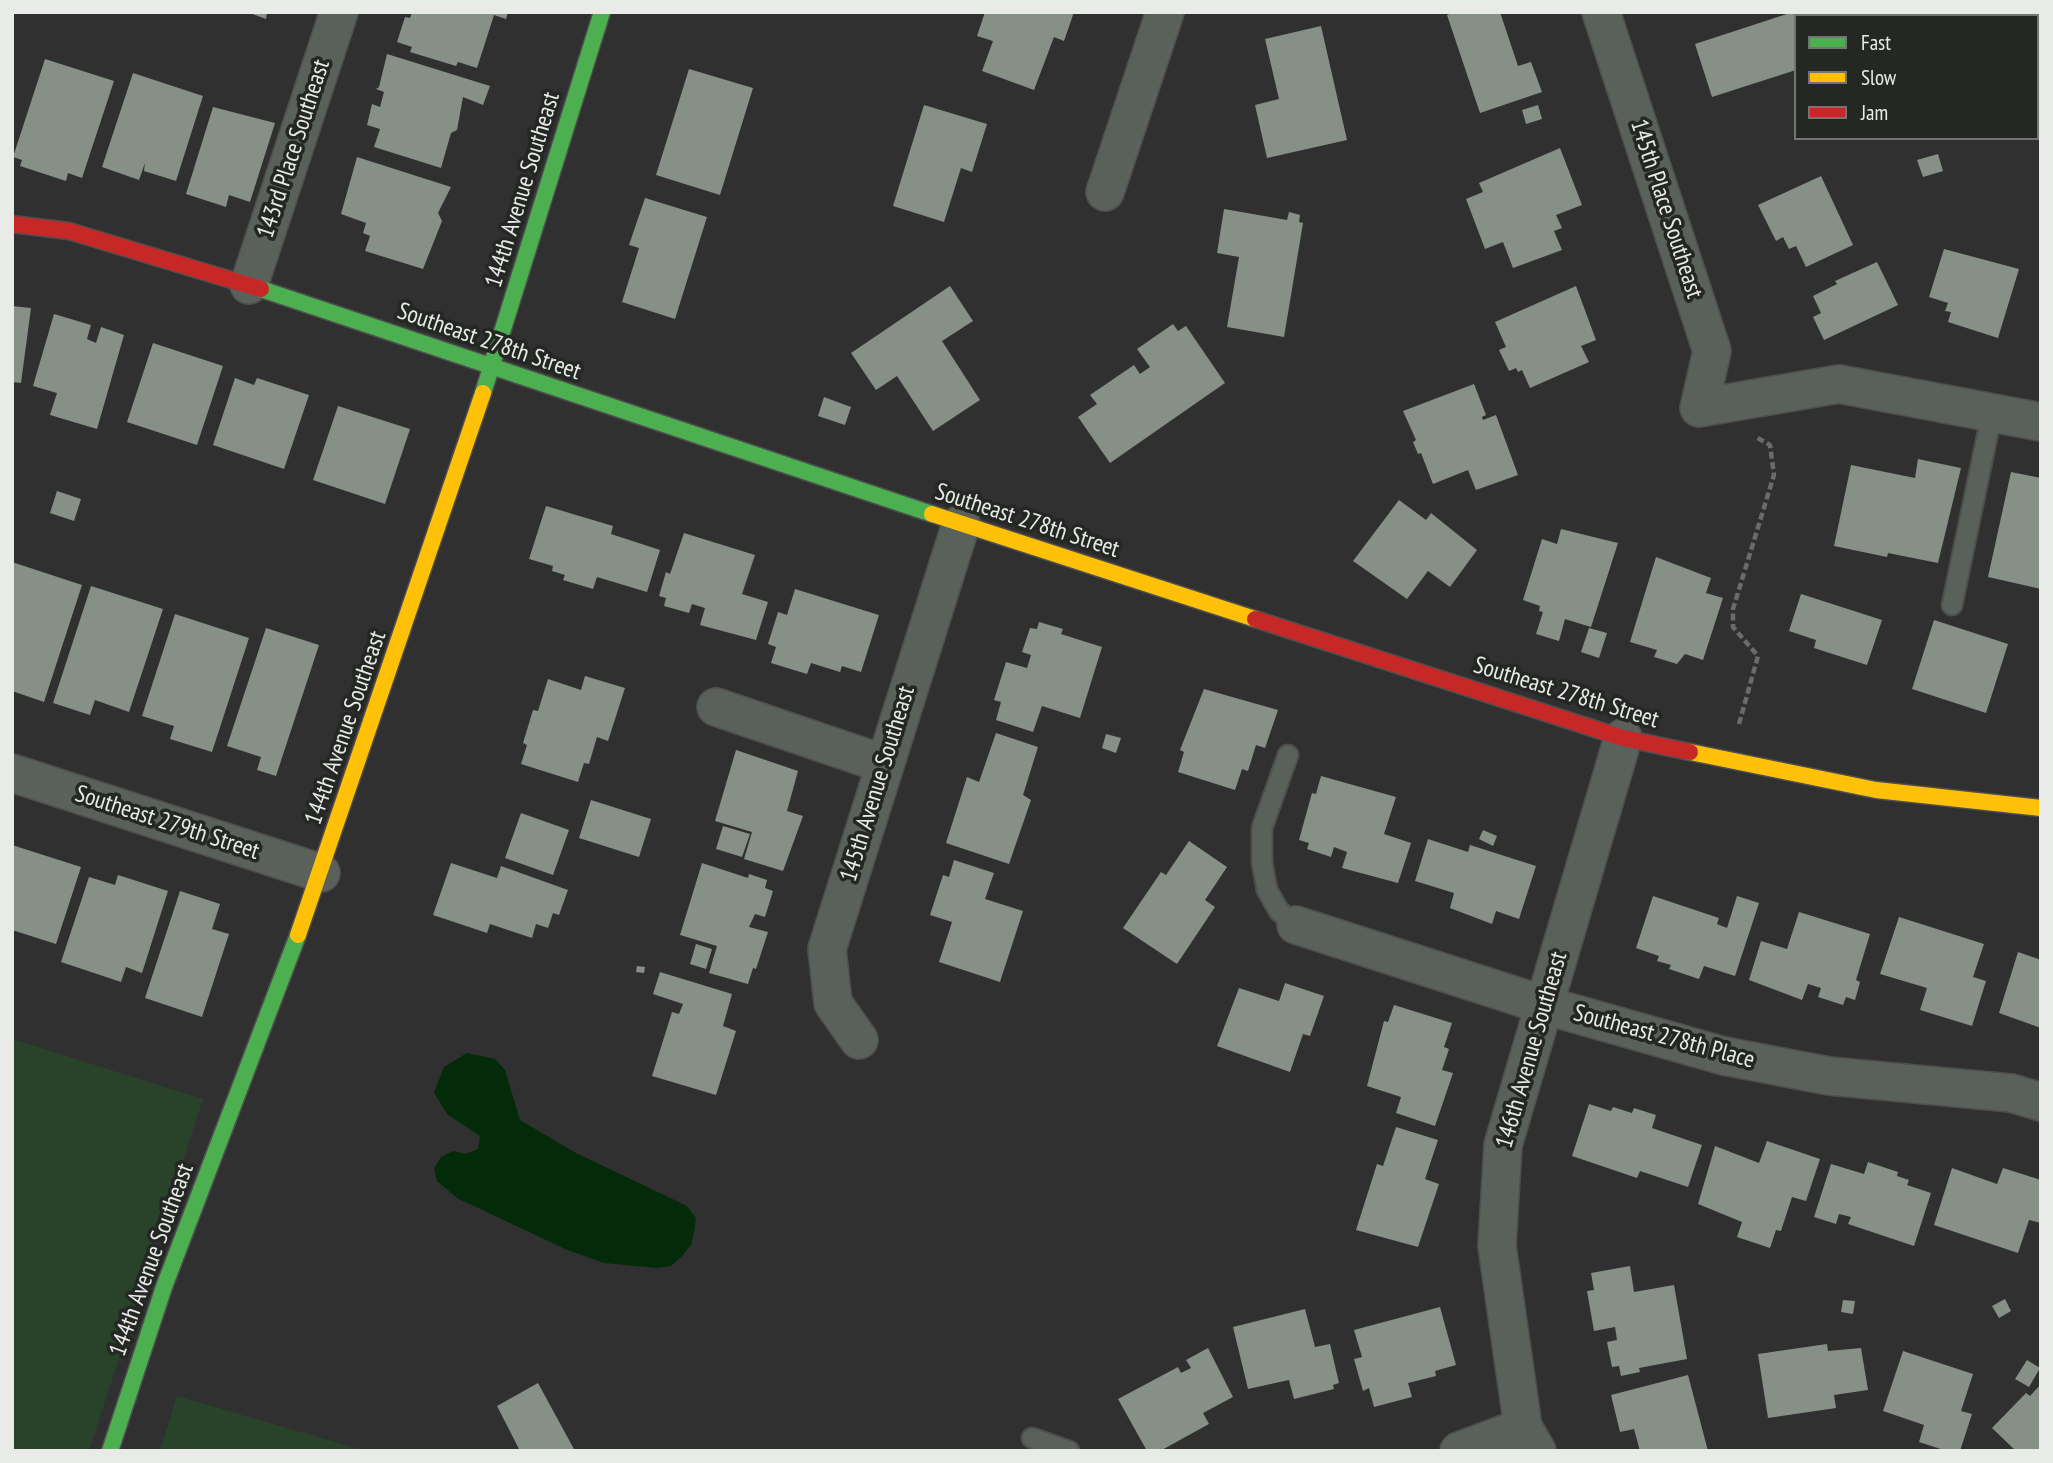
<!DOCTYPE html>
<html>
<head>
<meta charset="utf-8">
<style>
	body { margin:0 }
	#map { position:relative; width:2053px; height:1463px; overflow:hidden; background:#2f302f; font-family:"PT Sans Narrow",sans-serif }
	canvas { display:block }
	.frame { position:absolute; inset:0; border:14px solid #e9ebe9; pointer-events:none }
	.legend { position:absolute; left:1794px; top:14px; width:245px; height:126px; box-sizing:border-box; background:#242724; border:2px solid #737573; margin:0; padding:9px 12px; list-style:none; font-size:21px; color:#e9ebe9 }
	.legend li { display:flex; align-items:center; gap:14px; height:35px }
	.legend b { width:35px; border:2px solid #737573 }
</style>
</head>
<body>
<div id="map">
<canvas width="2053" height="1463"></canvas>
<div class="frame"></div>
<ul class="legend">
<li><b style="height:9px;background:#4caf50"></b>Fast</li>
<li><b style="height:9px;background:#ffc107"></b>Slow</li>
<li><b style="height:9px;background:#c62828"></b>Jam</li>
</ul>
</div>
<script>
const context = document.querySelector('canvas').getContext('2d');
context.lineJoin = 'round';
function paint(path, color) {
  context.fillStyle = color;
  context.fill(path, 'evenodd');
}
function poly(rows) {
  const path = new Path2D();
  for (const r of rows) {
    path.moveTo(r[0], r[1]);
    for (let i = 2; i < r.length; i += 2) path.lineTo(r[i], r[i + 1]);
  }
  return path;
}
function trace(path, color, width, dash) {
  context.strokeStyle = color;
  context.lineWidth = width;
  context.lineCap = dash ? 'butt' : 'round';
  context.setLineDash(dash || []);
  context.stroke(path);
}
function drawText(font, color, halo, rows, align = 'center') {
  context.font = font + ' "PT Sans Narrow",sans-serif';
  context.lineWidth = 7;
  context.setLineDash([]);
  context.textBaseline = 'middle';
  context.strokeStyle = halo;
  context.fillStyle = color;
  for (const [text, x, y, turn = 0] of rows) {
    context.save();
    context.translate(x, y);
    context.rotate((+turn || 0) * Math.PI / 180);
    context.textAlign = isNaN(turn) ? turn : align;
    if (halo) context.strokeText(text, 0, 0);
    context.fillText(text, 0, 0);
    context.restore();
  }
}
const green = poly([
	[12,1039,203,1099,89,1451,12,1451],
	[177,1396,366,1451,160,1451]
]);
const water = poly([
	[467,1053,495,1059,505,1070,520,1120,576,1153,687,1206,696,1218,694,1232,691,1245,682,1256,671,1266,657,1268,604,1263,565,1249,457,1198,437,1181,434,1168,441,1157,453,1151,466,1154,478,1149,480,1136,448,1115,434,1093,444,1067]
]);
const building = poly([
	[247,12,267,12,266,19],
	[412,12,508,12,506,19,494,15,477,68,458,62,456,66,410,52,412,47,397,42,405,17,410,18],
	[985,12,1074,12,1064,41,1054,37,1034,90,982,71,993,41,977,36],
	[1455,12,1500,12,1518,66,1531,62,1542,92,1480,113,1447,15],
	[1793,12,1852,12,1853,16,1796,16,1796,70,1712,97,1695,44],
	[1878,12,2002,12,2002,16,1878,16],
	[1321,26,1347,140,1267,158,1255,105,1279,99,1265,39],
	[387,54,490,86,483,105,463,97,457,130,451,133,441,168,374,147,380,129,367,125,372,104,380,107,384,92,376,89,379,87],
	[45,59,114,81,82,178,68,173,66,181,20,166,22,160,13,157],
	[689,69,753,88,720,195,656,175],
	[133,73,203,96,176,181,144,171,145,163,139,180,102,167],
	[924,105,987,124,972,172,961,168,944,222,893,206],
	[1538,105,1542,119,1526,124,1522,110],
	[213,107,275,123,250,202,229,195,226,207,186,194],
	[1560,148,1582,205,1556,215,1562,228,1554,231,1562,250,1513,268,1503,242,1485,249,1466,199,1483,192,1479,183],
	[1938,154,1943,171,1923,177,1917,160],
	[357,157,451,187,438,213,442,221,423,269,365,251,370,236,363,233,366,223,341,214],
	[1821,176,1853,245,1806,267,1796,246,1789,249,1783,237,1776,241,1758,205],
	[645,198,707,217,675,319,622,302,639,248,629,245],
	[1224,209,1287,220,1289,212,1300,215,1299,222,1303,223,1284,337,1227,327,1239,257,1217,253],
	[1944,249,2019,269,1998,338,1948,322,1951,312,1945,311,1948,303,1929,297],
	[1877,262,1898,305,1824,340,1813,317,1821,313,1813,296,1837,284,1835,281],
	[950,286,973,321,942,341,980,400,933,431,897,376,876,390,851,353],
	[1576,286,1596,340,1581,346,1589,362,1530,388,1522,370,1518,372,1516,368,1509,371,1499,350,1506,347,1495,322],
	[12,306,31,308,21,383,12,382],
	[54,314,91,325,87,339,96,343,101,327,124,335,97,429,50,415,57,393,33,386],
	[1173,324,1178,331,1186,326,1225,383,1110,463,1078,417,1097,404,1090,395,1134,365,1140,374,1150,367,1137,349],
	[153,343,223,366,197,445,127,422],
	[235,378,254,385,257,378,309,395,284,469,213,445],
	[1474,384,1486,415,1482,417,1483,420,1496,415,1518,475,1476,490,1468,470,1433,484,1421,453,1418,454,1413,442,1416,440,1403,411],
	[824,397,851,407,845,425,818,416],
	[338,406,410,429,385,504,313,480],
	[1918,459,1961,468,1938,563,1888,553,1887,557,1834,546,1851,465,1915,478],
	[2011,472,2041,478,2041,589,1988,577],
	[57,491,81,499,74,521,50,513],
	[1399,500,1426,520,1431,513,1477,550,1450,587,1428,571,1407,599,1353,561],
	[546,506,613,526,611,534,660,550,647,592,597,577,593,589,563,580,565,575,552,571,553,566,529,559],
	[1561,529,1618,543,1591,627,1565,619,1559,641,1536,634,1543,612,1539,611,1540,606,1523,600,1542,539,1557,544],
	[684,533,755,555,742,594,768,602,756,640,700,625,705,608,692,604,689,613,664,606,666,598,659,596,666,572,670,574],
	[1656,557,1711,578,1706,593,1723,598,1703,660,1685,654,1677,664,1654,657,1657,650,1630,642],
	[12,562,82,585,44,702,12,691],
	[91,586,163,609,129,712,95,700,90,715,53,703],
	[795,589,879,615,861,672,842,666,840,672,811,663,807,674,771,663,776,647,768,644,778,612,787,615],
	[1801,594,1882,620,1867,665,1814,648,1816,640,1789,631],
	[175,614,249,638,212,752,170,739,174,726,142,716],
	[1934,620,2008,644,1986,713,1912,689],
	[1039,622,1063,629,1061,634,1102,647,1080,718,1042,706,1033,732,996,720,1001,702,994,700,1006,662,1027,668,1031,655,1022,652,1030,628,1037,629],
	[266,628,319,645,276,776,257,770,261,757,227,746],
	[1589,628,1607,633,1599,658,1581,652],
	[585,676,625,688,608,741,597,737,589,764,584,763,578,782,521,764,527,745,523,743,533,710,538,711,548,679,581,690],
	[1204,689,1278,710,1265,748,1256,745,1248,771,1242,769,1235,790,1178,772,1184,752,1180,750],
	[996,733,1038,747,1023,795,1031,800,1009,864,946,843,967,777,979,782],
	[1106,734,1121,738,1116,753,1102,748],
	[736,750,798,771,787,811,803,816,783,871,744,859,752,832,715,821],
	[1321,776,1396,797,1384,834,1411,843,1398,883,1342,868,1347,852,1334,847,1331,857,1307,849,1309,843,1299,840,1312,793,1316,794],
	[591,800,651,819,639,857,579,838],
	[521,813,569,830,553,875,505,858],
	[723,826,750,834,742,857,716,849],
	[1483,830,1497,836,1493,846,1479,839],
	[1428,839,1468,852,1470,845,1536,866,1519,919,1496,911,1492,924,1450,908,1454,893,1415,881],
	[1189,841,1227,867,1205,900,1215,907,1177,964,1123,928,1161,872,1166,875],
	[12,845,81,867,56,944,12,930],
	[954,860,994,873,985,899,1023,911,1000,982,939,962,952,922,930,915,943,875,949,877],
	[451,863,497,878,501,866,568,890,559,915,553,913,548,928,536,924,532,938,490,924,487,933,433,915],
	[702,863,748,878,749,874,767,880,765,888,773,891,765,917,755,914,749,927,768,932,756,969,753,968,748,984,709,973,717,946,680,935],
	[118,875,168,891,142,973,126,967,121,982,61,962,89,877,115,885],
	[180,891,220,904,212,929,229,934,202,1017,145,998],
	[1653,896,1719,918,1717,924,1727,928,1737,896,1759,903,1735,976,1704,966,1699,979,1669,969,1671,965,1657,961,1659,956,1636,948],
	[1799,912,1870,934,1856,980,1860,982,1855,1000,1846,997,1843,1005,1818,997,1821,988,1808,984,1802,1000,1749,980,1761,941,1787,949],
	[1899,917,1984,944,1973,977,1986,981,1972,1026,1920,1010,1927,988,1880,974],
	[696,944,712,949,706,969,690,964],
	[2018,952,2041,960,2041,1028,1999,1013],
	[637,966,645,967,644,973,636,972],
	[660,972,732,994,723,1026,736,1031,716,1095,652,1076,672,1012,679,1014,683,1004,653,994],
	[1285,983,1324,996,1310,1036,1303,1034,1290,1072,1217,1046,1239,988,1279,1001],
	[1394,1005,1452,1023,1444,1047,1449,1049,1442,1070,1453,1073,1435,1126,1396,1113,1401,1097,1367,1086,1384,1021,1388,1022],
	[1589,1104,1611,1111,1613,1107,1632,1113,1634,1108,1656,1115,1652,1128,1702,1145,1688,1187,1640,1171,1637,1178,1572,1156],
	[1396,1127,1438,1140,1425,1179,1439,1184,1418,1247,1356,1230,1377,1164,1383,1166],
	[1767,1141,1820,1159,1806,1201,1792,1197,1781,1231,1776,1230,1770,1248,1737,1237,1742,1222,1698,1204,1715,1146,1759,1163],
	[1868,1162,1898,1172,1897,1176,1909,1180,1907,1185,1931,1193,1914,1246,1848,1224,1851,1217,1839,1214,1836,1224,1814,1217,1831,1164,1864,1174],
	[1952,1168,1997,1184,2003,1168,2041,1180,2041,1223,2029,1220,2018,1253,1934,1225],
	[1630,1266,1634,1292,1674,1285,1687,1359,1639,1368,1640,1372,1621,1376,1619,1366,1612,1367,1607,1342,1617,1340,1615,1327,1594,1331,1587,1291,1594,1290,1591,1273],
	[2005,1299,2011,1311,1999,1318,1992,1306],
	[1843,1300,1855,1301,1853,1314,1841,1312],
	[1440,1307,1456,1365,1435,1371,1436,1376,1408,1383,1412,1397,1374,1407,1369,1388,1363,1391,1354,1359,1362,1357,1354,1330],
	[1305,1309,1315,1347,1330,1344,1339,1383,1333,1385,1334,1389,1294,1399,1289,1380,1248,1389,1233,1327],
	[1827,1344,1828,1351,1861,1348,1868,1390,1834,1395,1836,1408,1768,1418,1758,1354],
	[1208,1348,1233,1397,1203,1413,1209,1424,1160,1451,1147,1451,1118,1399,1178,1367,1181,1373,1191,1368,1186,1360],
	[1903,1351,1973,1374,1961,1411,1972,1414,1960,1451,1947,1451,1919,1442,1924,1425,1883,1411],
	[2027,1360,2040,1368,2029,1387,2015,1379],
	[1688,1375,1708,1451,1640,1451,1634,1429,1620,1432,1611,1395],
	[538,1383,575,1451,520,1451,497,1406],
	[2041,1384,2041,1451,2016,1451,1992,1428,2026,1393,2030,1396]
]);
const path = poly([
	[1739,724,1758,656,1733,627,1733,609,1774,475,1770,445,1756,437]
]);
const lane = poly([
	[1952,605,1992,413],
	[1288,755,1262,828,1262,862,1267,890,1279,911,1296,925],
	[1032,1438,1069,1451]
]);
const street = poly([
	[1601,12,1712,351,1699,408,1839,384,2041,422],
	[1105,192,1165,12],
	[249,285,339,12],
	[716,707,884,764],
	[12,773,321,873],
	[1296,925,1544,1005,1724,1056,1829,1076,2011,1093,2041,1102],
	[859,1040,833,1003,827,949,961,524],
	[1459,1451,1523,1427],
	[1537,1451,1523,1427,1497,1246,1503,1145,1623,738]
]);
const fast = poly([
	[261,289,932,514],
	[483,393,602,12],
	[110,1451,164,1287,298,935]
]);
const slow = poly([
	[932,514,1255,619],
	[1690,752,1876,790,2041,808],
	[298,935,483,393]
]);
const jam = poly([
	[12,224,69,231,261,289],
	[1255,619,1623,738,1690,752]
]);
const streetNames = [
	["143rd Place Southeast",294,149,-72],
	["144th Avenue Southeast",523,190,-73],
	["145th Place Southeast",1666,209,72],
	["Southeast 278th Street",489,342,19],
	["Southeast 278th Street",1027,521,18],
	["Southeast 278th Street",1566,693,17],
	["144th Avenue Southeast",346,728,-71],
	["145th Avenue Southeast",878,784,-73],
	["Southeast 279th Street",167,823,18],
	["Southeast 278th Place",1664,1037,15],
	["146th Avenue Southeast",1532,1050,-74],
	["144th Avenue Southeast",152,1260,-70]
];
paint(green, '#29432b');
paint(water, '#042b09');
paint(building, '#879087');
trace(lane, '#4d4e4d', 23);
trace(street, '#4d4e4d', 40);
trace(fast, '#4d4e4d', 19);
trace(slow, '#4d4e4d', 19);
trace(jam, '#4d4e4d', 19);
trace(path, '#696c69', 4.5, [7, 3.5]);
trace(lane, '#5a605a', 19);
trace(street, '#5a605a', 37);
trace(fast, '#4caf50', 16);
trace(slow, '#ffc107', 16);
trace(jam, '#c62828', 16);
drawText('24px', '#e9ebe9', '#242724', streetNames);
</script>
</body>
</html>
